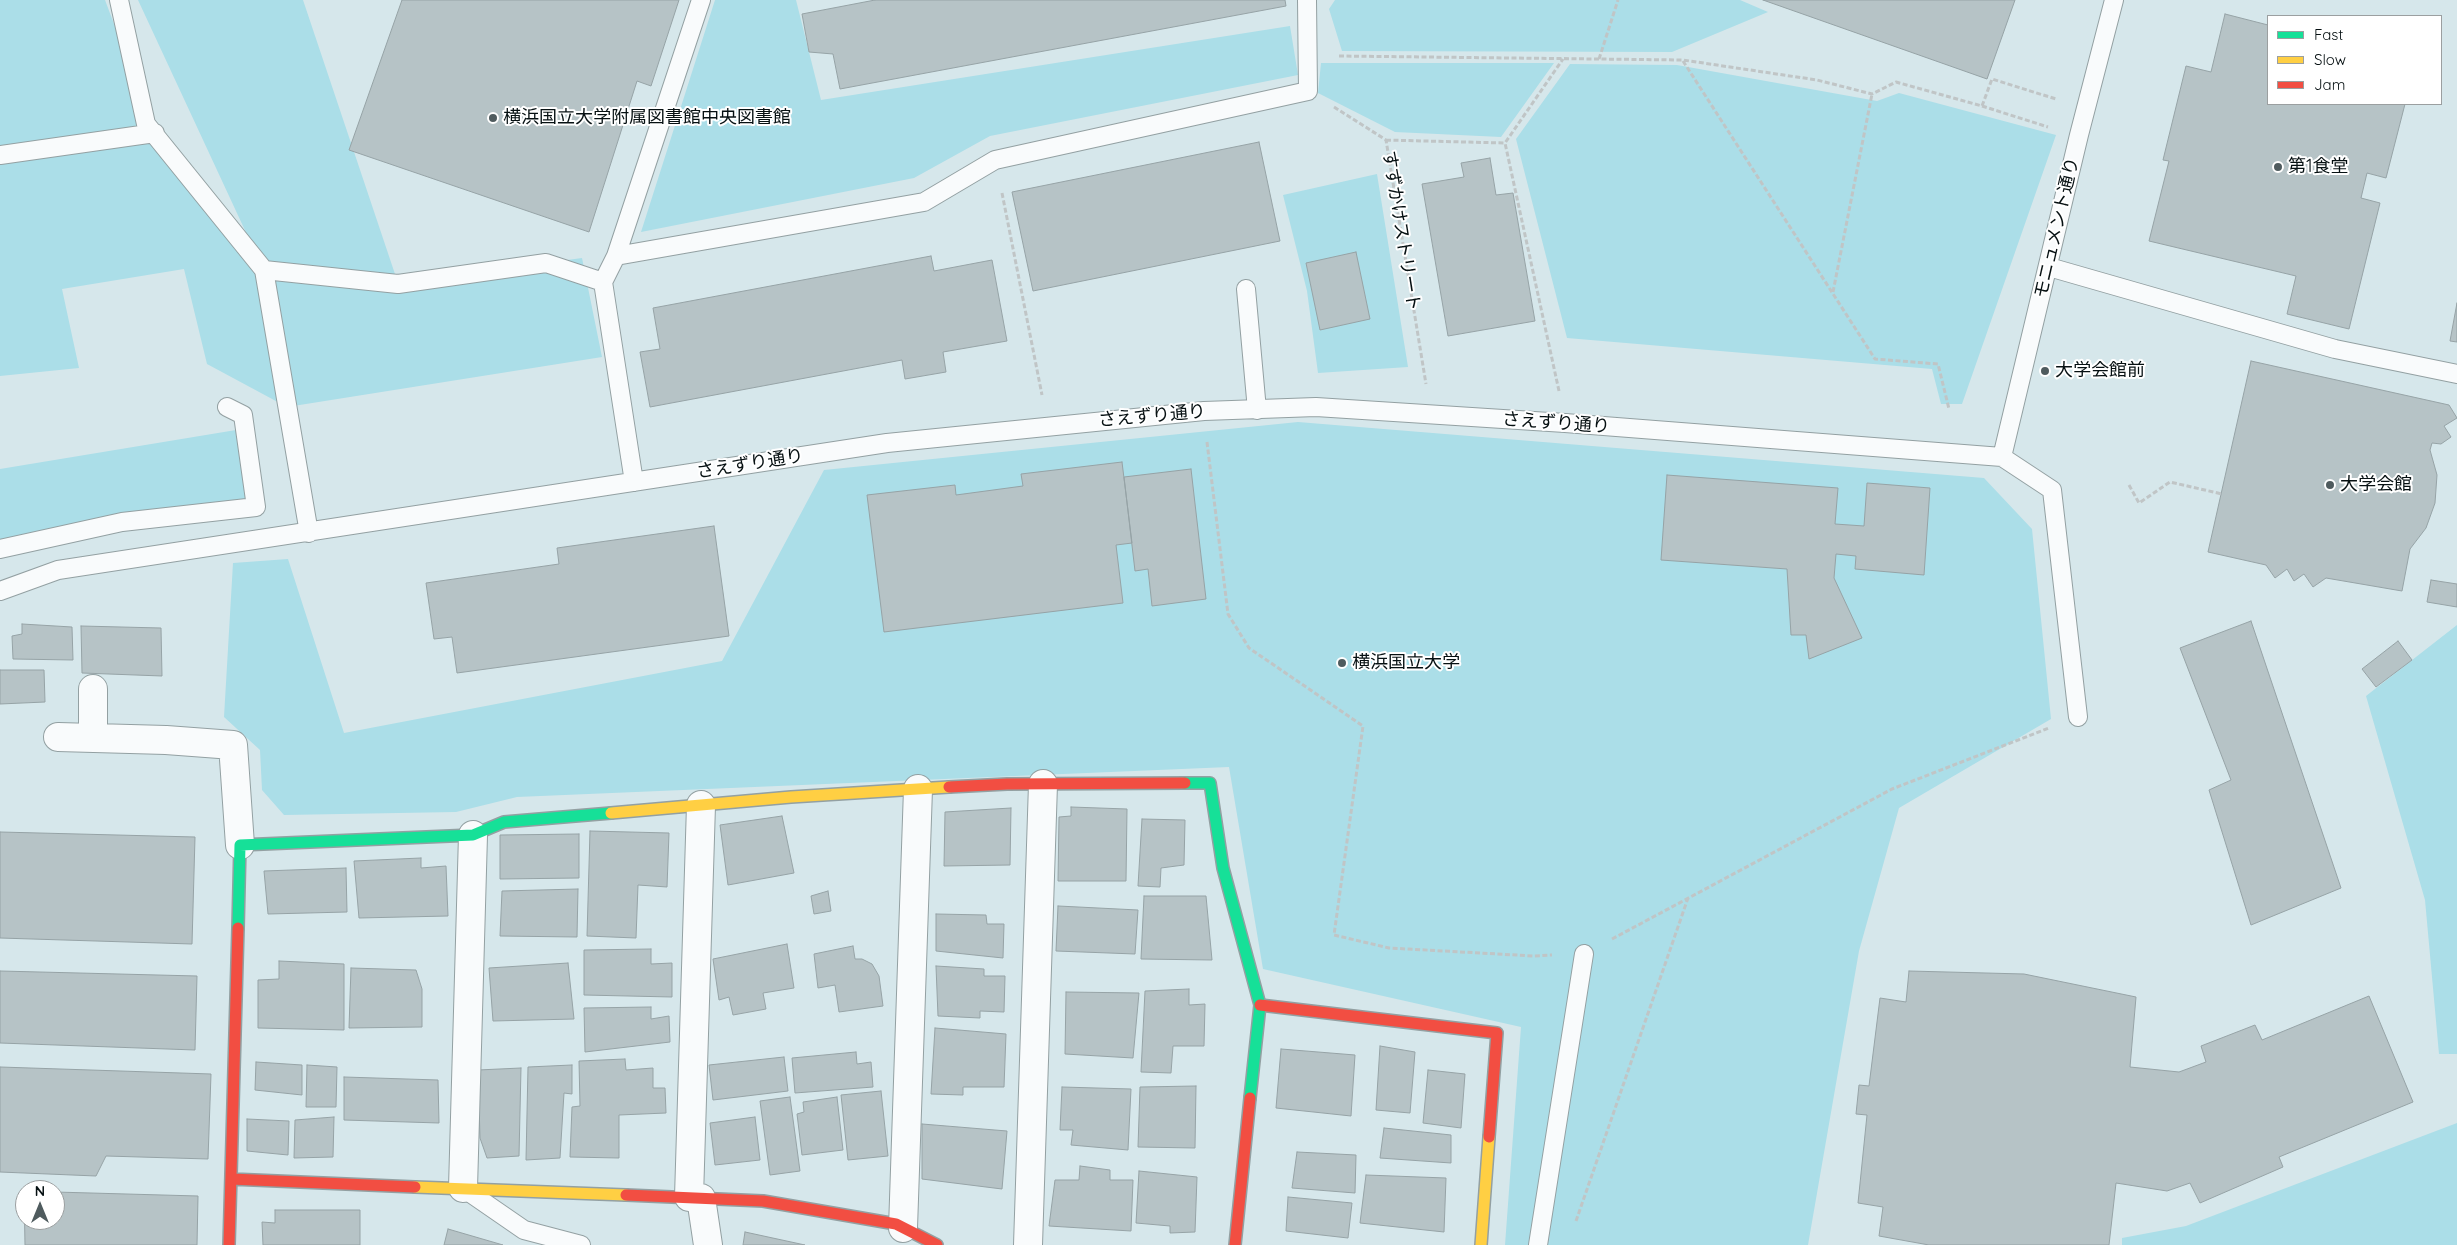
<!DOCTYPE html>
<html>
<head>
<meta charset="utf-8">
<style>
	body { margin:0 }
	#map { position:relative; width:2457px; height:1245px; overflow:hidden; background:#d6e7eb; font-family:Quicksand,sans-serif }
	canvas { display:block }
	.legend { position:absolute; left:2267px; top:15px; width:175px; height:90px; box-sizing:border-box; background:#fff; border:1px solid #9b9fa0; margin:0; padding:6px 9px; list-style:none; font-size:15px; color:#061012 }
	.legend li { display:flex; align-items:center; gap:10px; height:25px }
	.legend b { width:25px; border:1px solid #9b9fa0 }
	.north { position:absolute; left:15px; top:1180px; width:50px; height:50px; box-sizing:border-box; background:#fff; border:1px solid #9b9fa0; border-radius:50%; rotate:0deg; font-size:14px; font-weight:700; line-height:20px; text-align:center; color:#061012 }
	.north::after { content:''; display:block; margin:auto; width:18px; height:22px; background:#4f5b5e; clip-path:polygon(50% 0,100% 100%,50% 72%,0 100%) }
</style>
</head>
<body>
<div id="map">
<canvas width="2457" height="1245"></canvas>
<ul class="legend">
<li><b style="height:6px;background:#16e098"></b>Fast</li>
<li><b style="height:6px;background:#ffcf43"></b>Slow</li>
<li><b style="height:6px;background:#f24e42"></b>Jam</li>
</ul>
<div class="north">N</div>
</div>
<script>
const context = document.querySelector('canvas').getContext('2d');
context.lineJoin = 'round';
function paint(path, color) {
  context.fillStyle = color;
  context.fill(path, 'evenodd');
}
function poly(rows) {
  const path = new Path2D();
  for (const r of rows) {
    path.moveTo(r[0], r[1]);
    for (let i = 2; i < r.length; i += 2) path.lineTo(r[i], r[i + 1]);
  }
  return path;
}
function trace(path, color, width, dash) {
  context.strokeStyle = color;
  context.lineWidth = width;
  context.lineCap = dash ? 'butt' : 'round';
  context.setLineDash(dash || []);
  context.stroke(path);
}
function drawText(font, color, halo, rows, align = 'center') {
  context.font = font + ' Quicksand,"Noto Sans JP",sans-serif';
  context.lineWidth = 4;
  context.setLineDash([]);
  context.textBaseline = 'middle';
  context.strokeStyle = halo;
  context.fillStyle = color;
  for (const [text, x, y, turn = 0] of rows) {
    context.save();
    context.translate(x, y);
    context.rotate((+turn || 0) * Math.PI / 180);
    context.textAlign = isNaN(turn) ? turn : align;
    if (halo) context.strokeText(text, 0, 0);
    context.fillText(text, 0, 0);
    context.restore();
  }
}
const green = poly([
	[0,0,105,0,155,133,262,267,138,0,303,0,398,283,582,258,602,357,287,407,207,364,184,269,62,289,79,368,0,376],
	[715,0,796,0,821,100,1290,26,1298,75,990,136,914,178,641,232],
	[1335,0,1740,0,1768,12,1672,52,1342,51,1329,9],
	[1321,63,1554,63,1501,137,1395,132,1318,93],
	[1570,64,1677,65,1877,101,1899,93,2056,135,1962,404,1941,404,1932,369,1567,338,1516,139],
	[1377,174,1408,367,1318,373,1307,291,1283,195],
	[1298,422,1984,478,2032,529,2051,719,1899,808,1859,951,1808,1245,1505,1245,1521,1027,1263,969,1229,767,517,797,456,812,284,815,262,790,260,750,224,717,233,563,288,559,344,733,722,661,824,470],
	[236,430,246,501,0,549,0,469],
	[2457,625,2457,1054,2439,1054,2425,900,2366,696],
	[2457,1123,2457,1245,2122,1245,2122,1238,2186,1226]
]);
const building = poly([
	[402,0,679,0,651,86,637,81,589,232,349,150,402,0],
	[875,0,1285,0,1286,6,840,89,833,54,809,52,802,14,875,0],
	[1763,0,2015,0,1987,79,1763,0],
	[2225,14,2268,25,2268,104,2405,104,2386,178,2367,173,2361,198,2380,203,2349,329,2287,314,2296,276,2149,241,2169,161,2163,160,2186,66,2211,72,2225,14],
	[1259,142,1280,241,1033,291,1012,192,1259,142],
	[1490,158,1496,195,1513,193,1535,321,1448,336,1422,184,1464,177,1461,163,1490,158],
	[1356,252,1370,319,1320,330,1306,263,1356,252],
	[931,256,934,271,992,260,1007,341,943,352,946,372,905,379,902,360,650,407,640,352,660,349,653,308,931,256],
	[2457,303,2457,342,2450,341,2457,303],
	[2251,361,2449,405,2457,418,2444,426,2451,437,2441,444,2432,443,2430,450,2437,475,2435,503,2426,528,2410,549,2402,591,2326,578,2313,587,2304,574,2294,581,2287,569,2275,578,2266,565,2208,552,2251,361],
	[1122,462,1132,543,1116,545,1123,603,884,632,867,495,955,485,956,495,1023,486,1021,474,1122,462],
	[1191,469,1206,599,1152,606,1148,569,1135,571,1124,477,1191,469],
	[1667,475,1838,488,1835,524,1864,526,1867,483,1930,488,1924,575,1855,569,1856,556,1836,554,1834,578,1862,638,1809,659,1806,635,1791,635,1787,569,1661,560,1667,475],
	[714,526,729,636,457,673,452,637,434,639,426,583,559,564,557,548,714,526],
	[2431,580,2457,584,2457,607,2427,602,2431,580],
	[2251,621,2341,888,2251,925,2209,790,2231,780,2180,648,2251,621],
	[22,624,72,627,73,660,13,659,12,636,22,634,22,624],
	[81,626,161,628,162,676,82,673,81,626],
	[2398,641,2412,660,2376,687,2362,669,2398,641],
	[0,670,44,670,45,702,0,704,0,670],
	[1071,807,1127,809,1126,881,1058,881,1059,817,1071,816,1071,807],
	[1011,808,1010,865,944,866,945,812,1011,808],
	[782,816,794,873,728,885,720,825,782,816],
	[1142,819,1185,820,1184,865,1161,868,1160,887,1138,886,1142,819],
	[590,831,669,833,667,887,638,885,636,938,587,936,590,831],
	[0,832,195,837,192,944,0,938,0,832],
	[579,834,579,878,500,879,500,835,579,834],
	[421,858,421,868,446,866,448,916,359,918,354,861,421,858],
	[346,868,347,912,268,914,264,871,346,868],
	[578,889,577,937,500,936,502,891,578,889],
	[828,891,831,911,814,914,811,896,828,891],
	[1144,896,1206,896,1212,960,1141,959,1144,896],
	[1058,906,1138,910,1135,954,1056,951,1058,906],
	[936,914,986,915,987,924,1004,924,1003,958,936,951,936,914],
	[787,944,794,988,763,993,766,1009,733,1015,729,997,719,1000,713,959,787,944],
	[853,946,855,959,862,959,872,964,879,976,883,1006,839,1012,835,985,818,988,814,954,853,946],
	[651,949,651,964,672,963,672,997,584,995,584,950,651,949],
	[279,961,344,964,344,1030,258,1028,258,980,279,979,279,961],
	[568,963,574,1019,493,1021,489,968,568,963],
	[936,966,984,969,984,976,1005,976,1004,1012,980,1011,980,1018,938,1016,936,966],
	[351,968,416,970,422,989,422,1027,349,1028,351,968],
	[0,971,197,976,195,1050,0,1043,0,971],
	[1909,971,2024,974,2136,997,2130,1067,2179,1072,2206,1062,2201,1046,2255,1025,2262,1040,2369,996,2413,1102,2279,1157,2283,1167,2200,1203,2190,1183,2167,1191,2116,1183,2109,1245,1929,1245,1879,1236,1883,1207,1858,1203,1867,1115,1856,1114,1859,1085,1869,1086,1880,998,1906,1002,1909,971],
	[1189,989,1189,1005,1205,1004,1204,1046,1173,1046,1171,1073,1141,1072,1145,991,1189,989],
	[1066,992,1139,993,1133,1058,1065,1054,1066,992],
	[651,1007,651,1019,669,1016,670,1042,585,1052,584,1008,651,1007],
	[935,1028,1006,1034,1004,1087,963,1087,963,1095,931,1094,935,1028],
	[1380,1046,1415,1052,1410,1113,1376,1110,1380,1046],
	[1281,1049,1355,1055,1351,1116,1276,1108,1281,1049],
	[856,1052,857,1064,871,1062,873,1087,795,1093,792,1058,856,1052],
	[784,1057,788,1091,713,1100,709,1065,784,1057],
	[625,1059,626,1070,653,1068,653,1088,665,1088,666,1113,619,1115,619,1158,570,1157,572,1107,580,1106,579,1061,625,1059],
	[256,1062,302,1065,302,1095,255,1090,256,1062],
	[307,1065,337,1067,336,1107,306,1107,307,1065],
	[572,1065,572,1094,564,1093,560,1158,526,1160,528,1067,572,1065],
	[0,1067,211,1074,208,1159,106,1156,96,1176,0,1172,0,1067],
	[521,1068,519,1156,487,1158,480,1138,478,1070,521,1068],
	[1428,1070,1465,1074,1461,1128,1423,1123,1428,1070],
	[344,1077,438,1080,439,1123,344,1120,344,1077],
	[1196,1086,1195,1148,1138,1147,1140,1087,1196,1086],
	[1062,1087,1131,1089,1128,1150,1071,1145,1073,1130,1060,1130,1062,1087],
	[881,1091,888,1156,848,1160,841,1095,881,1091],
	[790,1097,800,1171,770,1175,760,1101,790,1097],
	[837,1097,843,1150,802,1155,797,1114,804,1112,803,1102,837,1097],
	[334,1117,333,1157,294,1158,295,1120,334,1117],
	[755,1117,760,1160,715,1165,710,1123,755,1117],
	[247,1119,289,1121,288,1155,247,1151,247,1119],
	[922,1124,1007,1131,1002,1189,922,1179,922,1124],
	[1384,1128,1451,1135,1451,1163,1380,1158,1384,1128],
	[1297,1152,1356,1155,1355,1193,1292,1188,1297,1152],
	[1080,1166,1110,1170,1110,1180,1133,1180,1131,1231,1049,1226,1055,1180,1079,1180,1080,1166],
	[1139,1171,1197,1177,1195,1232,1170,1233,1170,1226,1136,1223,1139,1171],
	[1366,1175,1446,1178,1444,1232,1360,1223,1366,1175],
	[24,1191,25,1220,55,1220,55,1192,198,1196,197,1245,25,1245,24,1191],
	[1288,1197,1352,1203,1348,1238,1286,1231,1288,1197],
	[275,1210,360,1210,360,1245,263,1245,262,1222,275,1223,275,1210],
	[448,1229,503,1245,444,1245,448,1229],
	[745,1232,805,1245,743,1245,745,1232]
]);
const path = poly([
	[1339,56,1683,60,1817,80,1872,94,1896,82,1982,106,1992,79,2056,99],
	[1599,59,1618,0],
	[1683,61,1875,359,1938,364,1949,409],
	[1982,106,2048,127],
	[1334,107,1386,140,1426,384],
	[1386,140,1505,143],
	[1002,193,1042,395],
	[1833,292,1872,94],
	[1559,391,1505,143,1563,59],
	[1207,442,1228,614,1249,648,1363,726,1334,935,1389,948,1534,956,1552,955],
	[2129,485,2139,503,2170,482,2222,494],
	[1612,939,1892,789,2049,728],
	[1576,1221,1688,898]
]);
const lane = poly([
	[119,0,146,124,264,270,309,533],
	[0,155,155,133],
	[616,256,924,202,995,160,1308,91,1307,0],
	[2049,267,2335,349,2457,374],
	[264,270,398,284,546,263,603,282],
	[1246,289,1257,410],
	[2002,457,2079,135,2114,0],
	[634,482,603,282,616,256,701,0],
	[0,549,122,522,256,507,243,415,227,407],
	[0,591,58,570,887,443,1204,411,1316,407,1565,423,2002,457,2052,490,2078,717],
	[466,1190,524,1230,581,1245],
	[1538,1245,1584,954]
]);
const street = poly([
	[93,689,93,738],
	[58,737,166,740,233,745,240,845],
	[463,1188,473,835],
	[689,1197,701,805],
	[701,1198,708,1245],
	[903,1228,918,789],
	[1028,1245,1043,784]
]);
const fast = poly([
	[1185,783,1210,783,1223,868,1260,1005,1250,1098],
	[238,928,240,845,473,835,504,822,611,813]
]);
const slow = poly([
	[611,813,791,797,949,787],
	[415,1187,626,1195],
	[1481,1245,1489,1137]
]);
const jam = poly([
	[949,787,1007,784,1185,783],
	[1260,1005,1497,1033,1489,1137],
	[231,1179,415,1187],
	[626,1195,763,1201,896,1224,937,1245],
	[229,1245,238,928],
	[1235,1245,1250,1098]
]);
const markers = [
	[493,118,5,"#4f5b5e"],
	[2278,167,5,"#4f5b5e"],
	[2045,371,5,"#4f5b5e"],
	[2330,485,5,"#4f5b5e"],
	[1342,663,5,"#4f5b5e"]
];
const poiNames = [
	["横浜国立大学附属図書館中央図書館",503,118],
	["第1食堂",2288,167],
	["大学会館前",2055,371],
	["大学会館",2340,485],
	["横浜国立大学",1352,663]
];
const streetNames = [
	["モニュメント通り",2057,228,-77],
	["すずかけストリート",1401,231,81],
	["さえずり通り",1152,416,-5],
	["さえずり通り",1556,423,4],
	["さえずり通り",750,464,-9]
];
paint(green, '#abdee8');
paint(building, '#b6c3c6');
trace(building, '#96a3a6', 1);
trace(lane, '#93a0a2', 20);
trace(street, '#93a0a2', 30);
trace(fast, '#93a0a2', 14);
trace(slow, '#93a0a2', 14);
trace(jam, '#93a0a2', 14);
trace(path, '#c0c5c6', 3, [5, 2.5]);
trace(lane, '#f9fbfc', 18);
trace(street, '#f9fbfc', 28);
trace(fast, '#16e098', 11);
trace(slow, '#ffcf43', 11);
trace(jam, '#f24e42', 11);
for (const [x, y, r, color] of markers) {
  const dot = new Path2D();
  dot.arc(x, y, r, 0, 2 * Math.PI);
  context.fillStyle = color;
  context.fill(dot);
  trace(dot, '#fff', 2);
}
drawText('18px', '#061012', '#fff', poiNames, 'left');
drawText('18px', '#061012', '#fff', streetNames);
</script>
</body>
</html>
